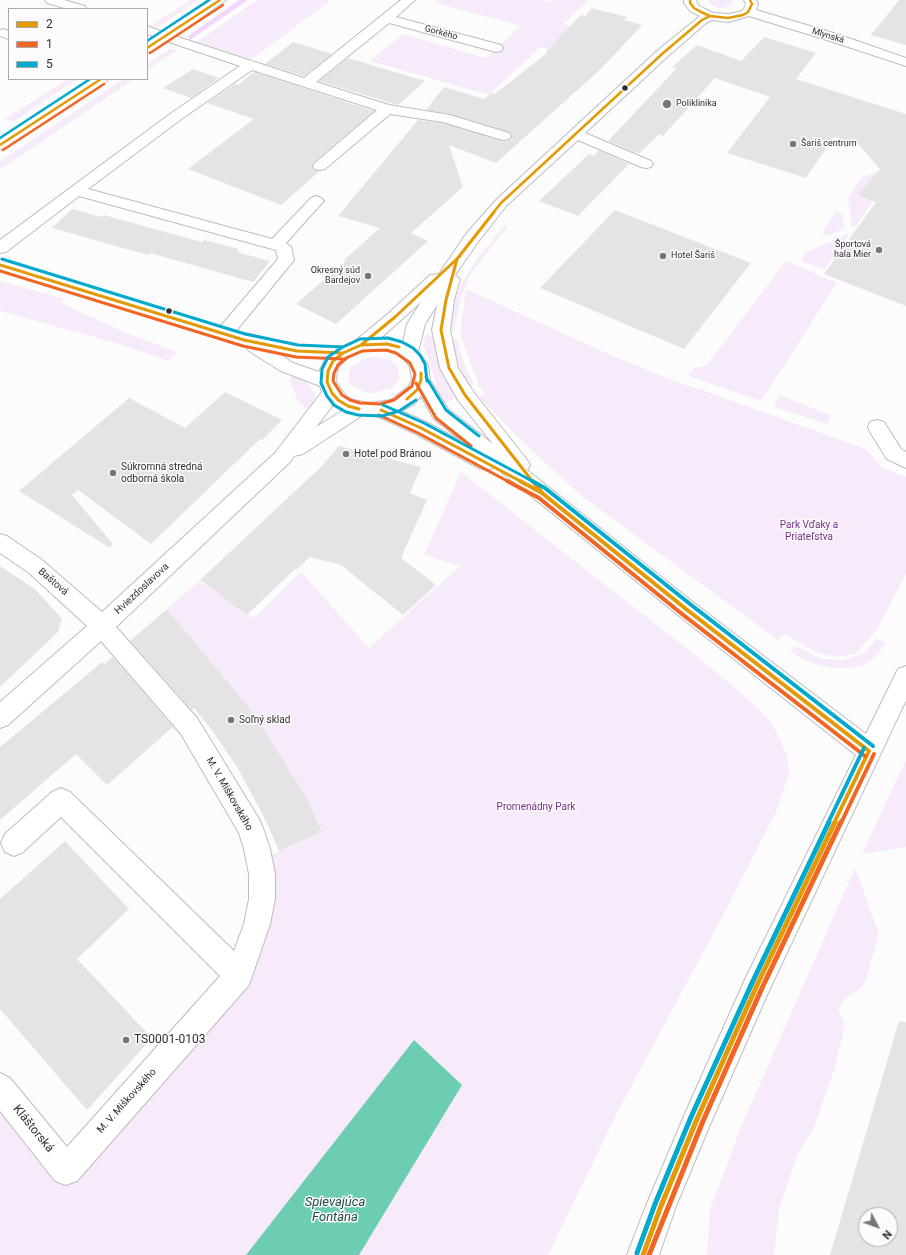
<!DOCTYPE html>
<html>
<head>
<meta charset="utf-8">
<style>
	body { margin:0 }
	#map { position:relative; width:906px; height:1255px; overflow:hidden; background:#fdfcfd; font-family:Roboto,sans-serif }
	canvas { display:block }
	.legend { position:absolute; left:8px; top:8px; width:140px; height:72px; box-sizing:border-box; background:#fdfbfe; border:1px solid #aba9ac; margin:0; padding:5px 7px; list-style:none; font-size:12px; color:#312d32 }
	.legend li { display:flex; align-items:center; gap:8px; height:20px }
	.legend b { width:20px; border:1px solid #aba9ac }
	.north { position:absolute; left:858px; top:1207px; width:40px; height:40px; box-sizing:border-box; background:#fdfbfe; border:1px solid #aba9ac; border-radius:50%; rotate:131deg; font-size:11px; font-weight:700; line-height:16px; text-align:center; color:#312d32 }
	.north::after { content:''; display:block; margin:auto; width:14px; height:18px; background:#787579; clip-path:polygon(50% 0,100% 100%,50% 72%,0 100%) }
</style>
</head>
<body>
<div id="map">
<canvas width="906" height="1255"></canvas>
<ul class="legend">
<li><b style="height:5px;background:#e39a05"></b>2</li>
<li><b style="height:5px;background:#f26522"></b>1</li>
<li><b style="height:5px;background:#00a9ce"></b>5</li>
</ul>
<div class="north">N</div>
</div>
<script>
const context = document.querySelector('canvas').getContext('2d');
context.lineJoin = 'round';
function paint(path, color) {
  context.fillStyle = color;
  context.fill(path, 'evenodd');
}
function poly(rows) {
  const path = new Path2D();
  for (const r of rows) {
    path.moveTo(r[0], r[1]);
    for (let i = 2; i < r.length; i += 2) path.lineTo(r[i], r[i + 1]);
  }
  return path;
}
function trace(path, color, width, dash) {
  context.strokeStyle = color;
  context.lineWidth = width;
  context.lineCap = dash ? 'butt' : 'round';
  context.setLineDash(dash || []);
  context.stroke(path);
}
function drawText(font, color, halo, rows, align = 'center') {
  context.font = font + ' Roboto,sans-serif';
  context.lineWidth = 3;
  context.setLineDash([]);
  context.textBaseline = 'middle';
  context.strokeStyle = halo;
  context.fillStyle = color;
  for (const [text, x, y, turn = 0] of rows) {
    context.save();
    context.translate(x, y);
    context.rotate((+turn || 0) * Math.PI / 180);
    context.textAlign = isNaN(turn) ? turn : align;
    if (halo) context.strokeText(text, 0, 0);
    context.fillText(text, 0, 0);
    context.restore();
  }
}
const green = poly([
	[191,0,199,0,157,27,151,25],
	[257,0,331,0,252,59,197,42],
	[440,0,540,0,548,2,550,0,589,0,563,24,581,29,558,52,540,47,489,95,370,61,403,34,486,58,521,26,436,3],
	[708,0,732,0,733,3,728,7,719,8,711,5],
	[170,49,179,49,147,70,147,64],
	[68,79,78,79,14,121,3,120],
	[124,79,134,79,0,170,0,161],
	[899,165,855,227,852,227,848,197,862,177],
	[836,212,842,214,845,228,829,235,821,233],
	[505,224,507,227,471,273,461,297,454,330,451,329,454,301,463,281,479,257],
	[850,233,825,269,801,261,806,252],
	[786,261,837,283,761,401,688,376,694,368,706,366],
	[0,281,65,299,61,303,126,333,177,352,169,361,116,343,0,311],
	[466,289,615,357,682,384,702,390,866,449,881,467,906,477,906,574,876,631,855,654,835,657,815,652,785,634,778,640,583,497,530,449,479,397,486,394,479,386,460,334],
	[426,334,436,337,458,395,446,404,437,388,424,345],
	[452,339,457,340,465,366,474,383,471,387,462,374],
	[372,357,388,359,398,367,399,378,396,384,391,388,374,393,365,392,352,385,349,380,349,373,351,367,364,359],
	[292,374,307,382,315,394,314,402,307,410,297,399,290,381],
	[780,395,832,416,827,424,774,407],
	[461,472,699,658,741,693,758,708,771,723,780,739,787,757,789,774,776,812,722,917,618,1111,548,1255,0,1255,0,1088,66,1170,239,975,260,860,322,832,307,798,251,710,167,609,199,581,254,618,301,572,369,648,460,566,424,555],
	[876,639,886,642,879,653,865,665,849,668,834,668,819,665,801,659,790,650,794,647,798,647,821,659,844,660,865,653],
	[906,760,906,847,862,854],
	[855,868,879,934,866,979,861,988,846,998,838,1009,845,1025,835,1067,813,1130,798,1153,779,1209,774,1255,707,1255,710,1210,741,1127]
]);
const forest = poly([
	[239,0,248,0,190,40,188,36]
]);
const water = poly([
	[414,1040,462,1085,359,1255,246,1255]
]);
const building = poly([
	[899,0,906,0,906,45,871,35],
	[592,8,627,17,624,20,642,25,602,68,496,163,449,145,463,187,411,233,428,241,336,324,296,304,346,261,344,260,380,228,338,216,418,120,443,123,499,140,504,141,510,140,512,135,509,132,450,114,426,110,444,87,484,99,491,93,495,94,547,53,545,53,581,15,585,16],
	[764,37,816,53,796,79,906,114,906,306,824,274,876,202,858,195,880,169,858,144,834,137,806,178,727,153,770,97,715,78,663,136,659,134,639,154,608,141,677,68,672,67,697,45,741,61],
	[293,42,332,54,304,76,265,64],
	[348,58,425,81,398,105,319,81],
	[193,69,219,78,191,98,163,88],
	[254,72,374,111,314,162,312,167,315,170,320,171,281,205,188,169,254,119,207,103,235,84,238,85],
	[598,150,629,164,578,216,539,201,589,154,594,156],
	[72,209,102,217,104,215,202,242,204,240,239,249,237,252,270,261,253,282,150,253,148,255,52,228],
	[615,210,751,263,684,349,540,288],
	[225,392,282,420,262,440,260,439,151,544,78,490,72,495,113,544,110,548,19,491,129,398,185,428],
	[339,446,421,467,410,493,427,500,401,558,436,585,403,615,341,565,310,557,296,570,295,569,247,615,200,580,322,466],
	[0,566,35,589,62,619,58,632,0,687],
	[167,609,251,710,307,798,322,832,279,851,267,823,239,770,212,730,194,708,192,710,130,641],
	[113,657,173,727,107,785,76,754,0,820,0,747,102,662,104,664],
	[65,841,129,909,77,959,152,1038,87,1110,0,1009,0,899],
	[899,1021,906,1022,906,1255,830,1255],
	[866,1215,890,1215,890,1239,866,1239]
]);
const minor = poly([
	[45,0,64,0,85,6,87,9,68,9,47,3,45,0],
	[212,0,226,0,175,36,304,78,401,0,415,0,396,17,501,45,503,48,501,51,496,52,389,23,316,82,389,105,450,115,509,133,511,136,509,139,504,140,499,139,443,122,390,114,325,169,320,170,315,169,313,166,315,163,377,110,252,70,180,120,88,189,272,239,311,198,316,196,321,198,324,201,321,204,286,243,291,247,294,260,236,331,297,345,341,347,355,341,389,313,430,275,439,274,466,234,496,200,657,51,700,16,690,11,684,3,684,0,696,0,698,5,705,9,713,13,728,14,739,12,744,9,746,4,744,0,756,0,758,4,756,10,837,34,906,58,906,66,827,40,749,16,728,22,712,20,706,23,667,57,585,133,651,161,653,164,651,167,646,168,641,167,578,140,506,206,478,242,455,275,460,279,454,300,450,330,458,368,472,390,527,460,530,465,527,470,694,603,866,734,898,669,906,666,906,700,767,995,709,1127,676,1206,659,1255,627,1255,646,1206,687,1109,747,975,856,755,678,615,494,466,493,468,486,470,479,468,414,433,377,416,363,415,303,454,294,456,289,463,116,627,197,718,259,819,263,828,270,849,275,874,275,899,270,924,249,985,77,1181,66,1185,55,1181,0,1111,0,1073,10,1078,67,1147,220,976,61,817,23,852,14,856,5,852,1,843,5,834,52,792,61,788,70,792,234,951,244,924,249,899,249,874,244,849,239,833,181,734,101,641,8,725,0,728,0,702,87,626,28,572,0,553,0,534,7,536,42,560,102,612,275,453,322,392,320,386,281,371,249,351,246,347,0,270,0,260,220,327,278,259,276,250,79,196,6,252,0,253,0,240,170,114,240,66,166,41,152,51,147,52,147,42,155,37,147,34,147,26,163,32,212,0],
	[421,302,407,324,403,342,381,338,421,302],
	[437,305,432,330,440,368,458,400,493,444,448,409,430,380,428,365,418,352,425,324,437,305],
	[387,350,393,352,403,357,410,367,412,380,409,386,391,400,370,403,353,400,345,395,336,382,337,371,340,365,349,357,364,351,387,350],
	[278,353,297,357,326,358,319,372,293,363,278,353],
	[421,396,434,419,465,443,428,423,401,411,414,404,421,396],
	[333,405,342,411,316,427,333,405],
	[3,29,9,31,9,39,0,36,0,30,3,29],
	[92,79,108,79,106,82,5,148,0,149,0,139,92,79],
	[877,420,884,422,901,449,906,452,906,468,887,459,870,432,868,427,870,422,877,420]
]);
const bus1Far3 = poly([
	[690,0,690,3,694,8,701,12,710,16,728,18,743,15,748,12,752,4,750,0],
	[147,48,220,0],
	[0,145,101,79],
	[493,213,501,203,662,54,702,20,710,16]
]);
const bus1Far2 = poly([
	[494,212,457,259,446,300,441,330,449,368,465,395,533,482],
	[0,265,244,340,297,351,343,353],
	[361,345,395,317,460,256],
	[407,399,417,390,421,380,421,373],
	[359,409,348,406,338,400,332,393,327,382,328,371,333,361,343,353,361,345,387,344,399,347],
	[381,410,421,428,522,482]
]);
const bus1Far1 = poly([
	[520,481,542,493,686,609,869,751],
	[533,481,542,493],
	[834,823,869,751]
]);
const bus1 = poly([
	[643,1255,661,1206,697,1119,757,985,835,822]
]);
const bus2Far3 = poly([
	[150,53,223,5],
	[3,150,104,84]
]);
const bus2Far2 = poly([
	[0,271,243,346,296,357,343,359],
	[386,350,396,353,410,363,415,374,412,386,394,400,380,404,360,403,350,400,342,395,333,381,334,373,338,365,346,358,362,351,386,350],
	[416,383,436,418,471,446],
	[379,415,418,433,509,482]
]);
const bus2Far1 = poly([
	[507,481,539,498,682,614,865,756],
	[841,823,874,754]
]);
const bus2 = poly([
	[649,1255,703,1121,762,988,841,822]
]);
const bus3Far3 = poly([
	[147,41,209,0],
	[0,138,90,79]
]);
const bus3Far2 = poly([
	[2,259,245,334,298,345,343,347],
	[426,377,446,410,479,436],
	[416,400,399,411,382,416,358,415,346,412,334,405,327,396,321,383,322,369,328,357,341,348,360,339,388,338,402,342,413,348,420,355,425,364,427,381],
	[383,405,424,423,534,482]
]);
const bus3Far1 = poly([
	[532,481,545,488,690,604,873,746],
	[828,823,864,748]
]);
const bus3 = poly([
	[637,1253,655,1204,691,1117,752,983,829,822]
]);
const markers = [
	[625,88,3.5,"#312d32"],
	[667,104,5,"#787579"],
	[793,144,4,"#787579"],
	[879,250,4,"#787579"],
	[663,256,4,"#787579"],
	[368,276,4,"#787579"],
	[169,311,3.5,"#312d32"],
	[346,454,4,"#787579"],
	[113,473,4,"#787579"],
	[231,720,4,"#787579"],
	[126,1040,4,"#787579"]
];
const farStreetnames = [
	["Gorkého",441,33,15],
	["Mlynská",828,36,17]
];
const farPoinames = [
	["Poliklinika",676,104],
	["Šariš centrum",801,144],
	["Športová",871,245,"right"],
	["hala Mier",871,255,"right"],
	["Hotel Šariš",671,256],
	["Okresný súd",360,271,"right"],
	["Bardejov",360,281,"right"]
];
const poiNames = [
	["Hotel pod Bránou",354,454],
	["Súkromná stredná",121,467],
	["odborná škola",121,479],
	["Soľný sklad",239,720]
];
const parkNames = [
	["Park Vďaky a",809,525],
	["Priateľstva",809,537],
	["Promenádny Park",536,807]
];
const streetNames = [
	["Baštová",53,582,41],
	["Hviezdoslavova",142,589,-43],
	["M. V. Miškovského",229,794,60],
	["M. V. Miškovského",127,1101,-48]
];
const nearPoinames = [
	["TS0001-0103",134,1040]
];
const nearStreetnames = [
	["Kláštorská",33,1129,51]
];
const nearWaternames = [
	["Spievajúca",335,1203],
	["Fontána",335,1218]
];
paint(green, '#f7eafb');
paint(forest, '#f2d7fa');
paint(water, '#6dcdb2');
paint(building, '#e6e3e6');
trace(minor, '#bfbcbf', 2);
paint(minor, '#fff');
trace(bus1Far3, '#e39a05', 2.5);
trace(bus1Far2, '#e39a05', 3);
trace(bus1Far1, '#e39a05', 4);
trace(bus1, '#e39a05', 5);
trace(bus2Far3, '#f26522', 2.5);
trace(bus2Far2, '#f26522', 3);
trace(bus2Far1, '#f26522', 4);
trace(bus2, '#f26522', 5);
trace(bus3Far3, '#00a9ce', 2.5);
trace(bus3Far2, '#00a9ce', 3);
trace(bus3Far1, '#00a9ce', 4);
trace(bus3, '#00a9ce', 5);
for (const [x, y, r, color] of markers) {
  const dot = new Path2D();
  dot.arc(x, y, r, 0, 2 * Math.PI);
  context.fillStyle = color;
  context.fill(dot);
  trace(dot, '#fdfbfe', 1.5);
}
drawText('9px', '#312d32', '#fdfbfe', farStreetnames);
drawText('9px', '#312d32', '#fdfbfe', farPoinames, 'left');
drawText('10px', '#312d32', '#fdfbfe', poiNames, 'left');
drawText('10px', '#772e8b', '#fdfbfe', parkNames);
drawText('10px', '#312d32', '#fdfbfe', streetNames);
drawText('12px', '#312d32', '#fdfbfe', nearPoinames, 'left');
drawText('12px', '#312d32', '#fdfbfe', nearStreetnames);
drawText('italic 13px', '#1a4f3f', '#fdfbfe', nearWaternames);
</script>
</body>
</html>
